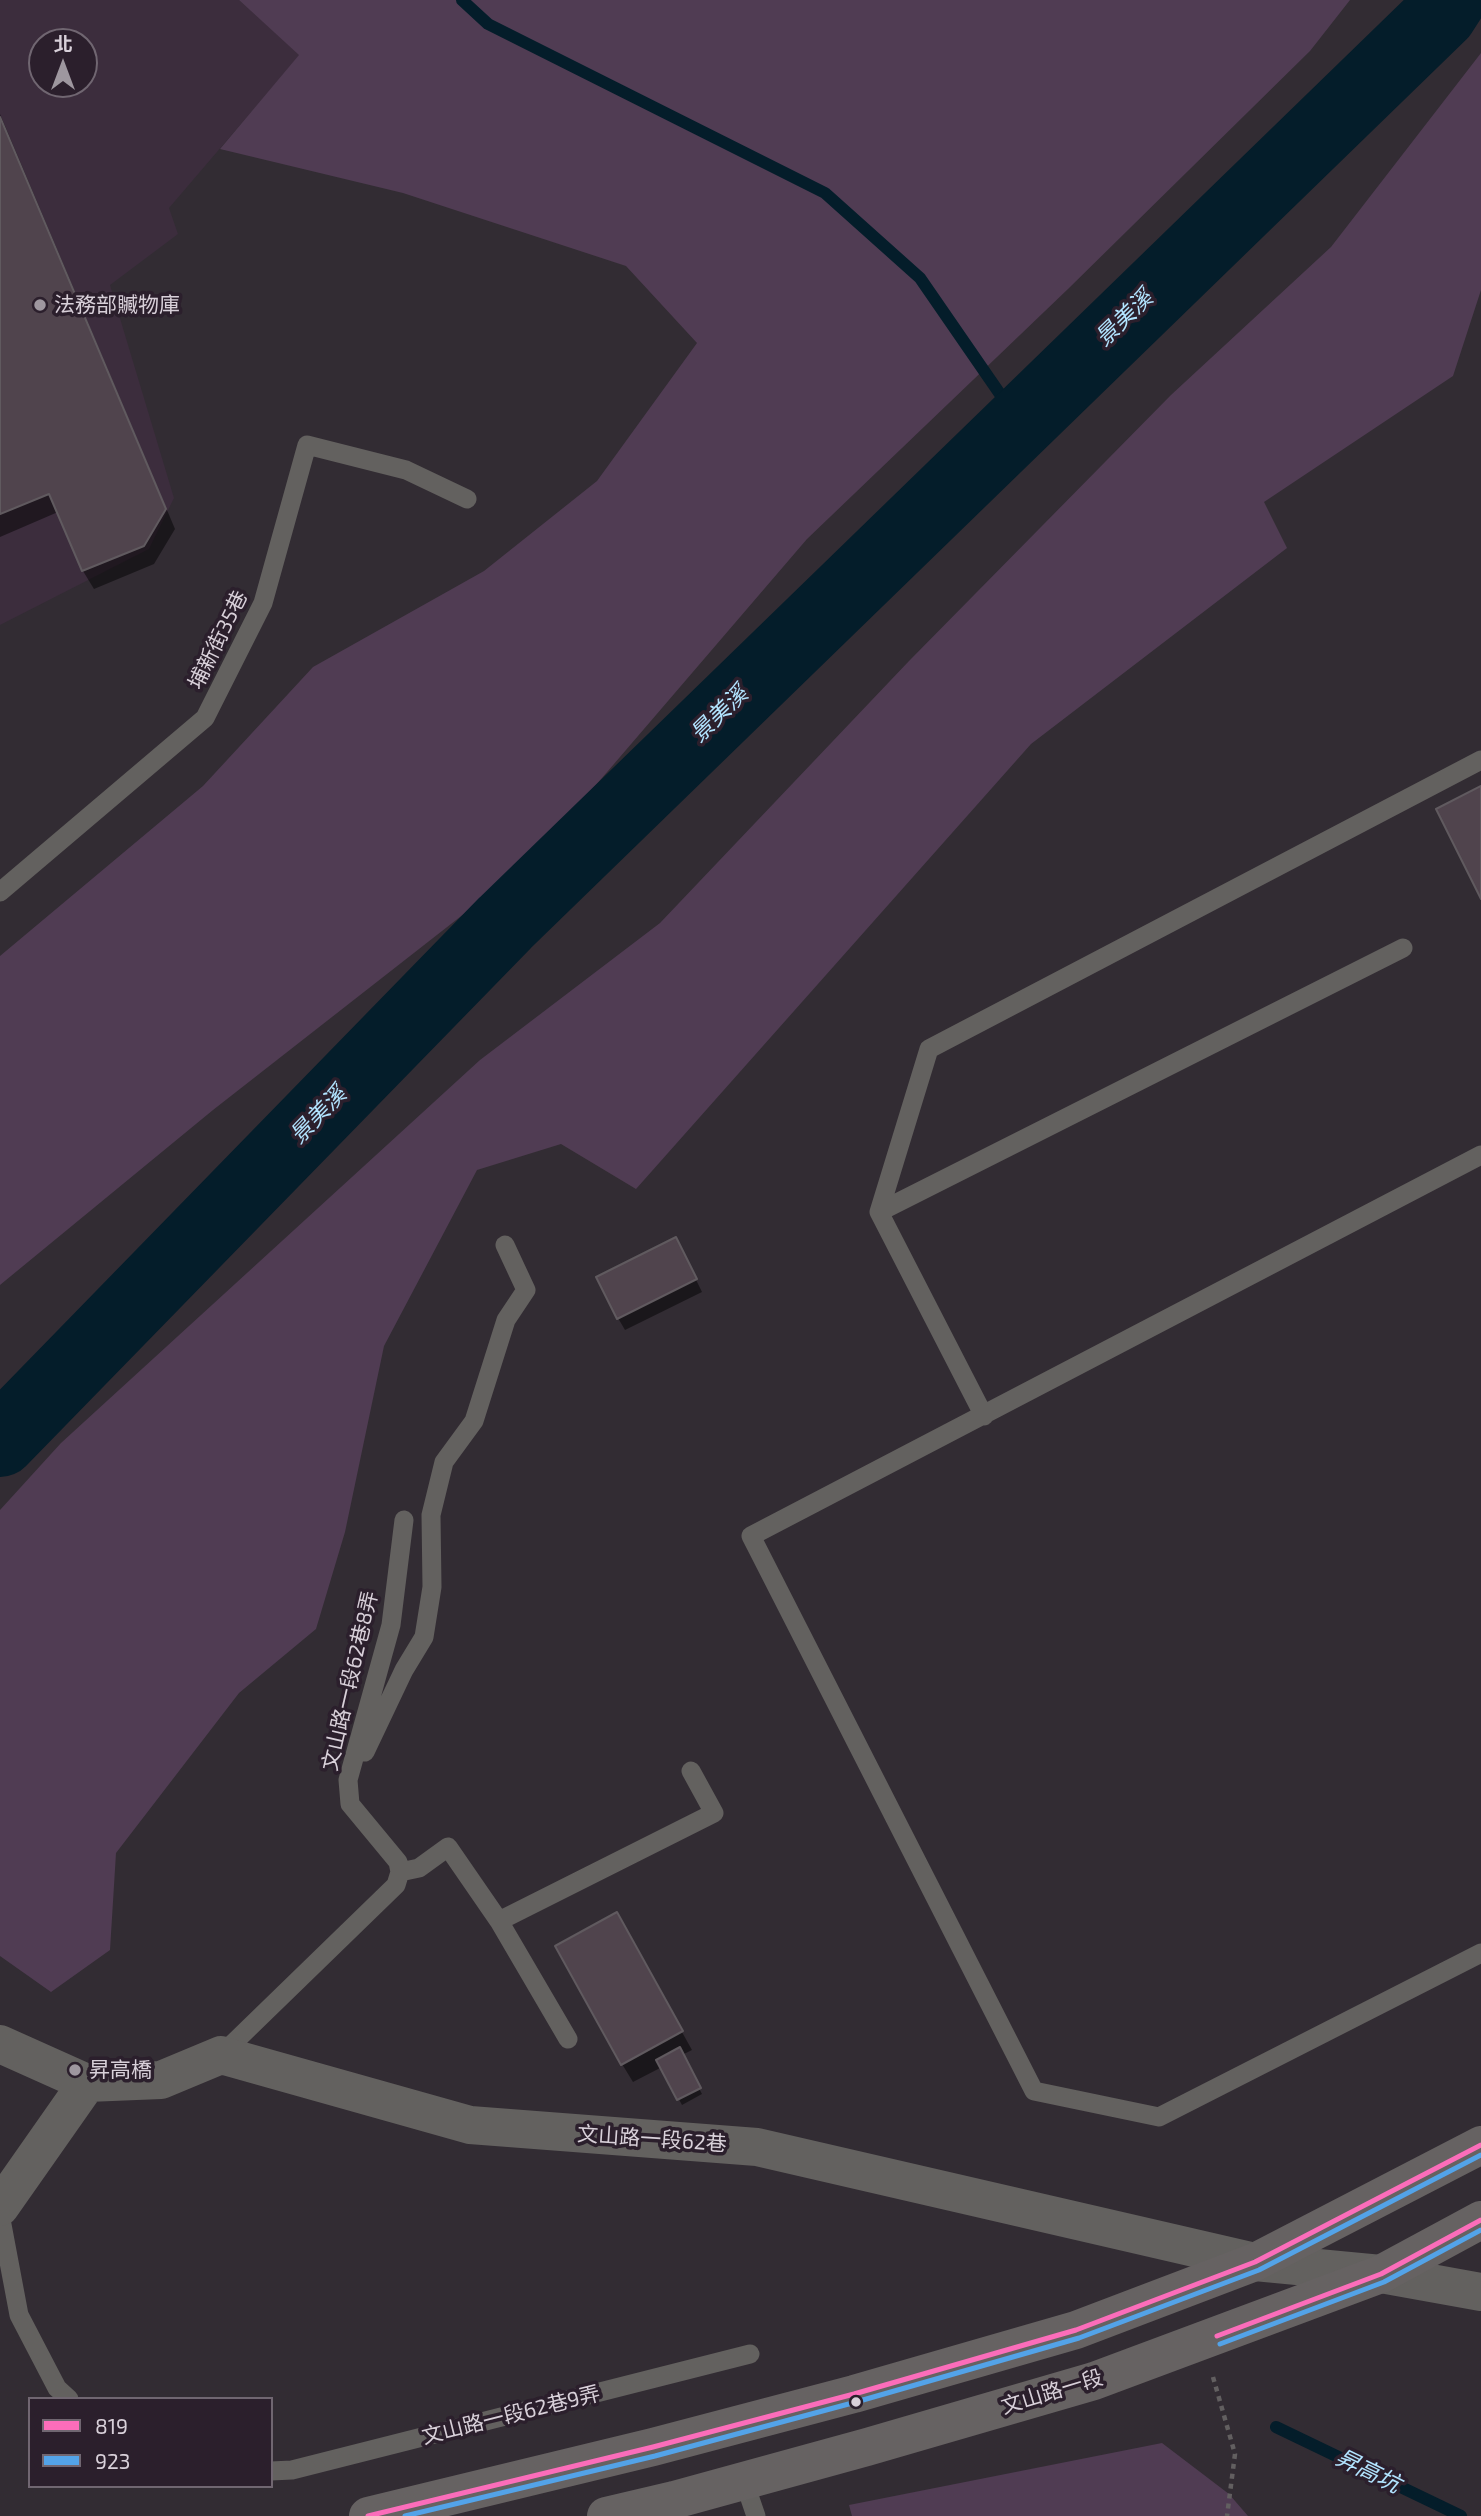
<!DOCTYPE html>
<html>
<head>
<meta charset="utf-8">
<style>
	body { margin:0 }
	#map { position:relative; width:1481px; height:2516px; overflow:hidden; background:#322c33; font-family:"Exo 2","Noto Sans TC",sans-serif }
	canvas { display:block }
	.legend { position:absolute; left:28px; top:2397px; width:245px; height:91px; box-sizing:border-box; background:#2b1f2c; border:2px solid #706671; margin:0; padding:9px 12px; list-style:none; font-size:21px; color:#d8d0d9 }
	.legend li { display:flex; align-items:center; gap:14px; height:35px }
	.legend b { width:35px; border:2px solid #706671 }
	.north { position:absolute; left:28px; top:28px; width:70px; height:70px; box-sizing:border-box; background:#2b1f2c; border:2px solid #706671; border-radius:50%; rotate:0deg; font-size:19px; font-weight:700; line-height:28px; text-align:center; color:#d8d0d9 }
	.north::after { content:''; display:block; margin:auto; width:24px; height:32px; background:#9e979f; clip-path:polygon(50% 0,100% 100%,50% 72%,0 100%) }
</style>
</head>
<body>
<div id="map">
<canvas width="1481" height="2516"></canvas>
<ul class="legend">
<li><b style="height:9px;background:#fb6dba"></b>819</li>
<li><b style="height:9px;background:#53a3e8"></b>923</li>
</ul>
<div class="north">北</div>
</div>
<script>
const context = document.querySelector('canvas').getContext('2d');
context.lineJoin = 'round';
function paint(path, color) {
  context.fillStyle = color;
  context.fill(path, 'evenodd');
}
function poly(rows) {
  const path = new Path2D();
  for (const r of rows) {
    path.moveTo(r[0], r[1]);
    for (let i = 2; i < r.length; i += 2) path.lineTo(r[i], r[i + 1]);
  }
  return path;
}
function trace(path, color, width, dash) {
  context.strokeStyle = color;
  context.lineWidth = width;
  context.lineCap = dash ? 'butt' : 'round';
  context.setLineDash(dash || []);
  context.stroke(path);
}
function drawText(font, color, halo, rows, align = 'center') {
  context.font = font + ' "Exo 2","Noto Sans TC",sans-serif';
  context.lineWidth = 7;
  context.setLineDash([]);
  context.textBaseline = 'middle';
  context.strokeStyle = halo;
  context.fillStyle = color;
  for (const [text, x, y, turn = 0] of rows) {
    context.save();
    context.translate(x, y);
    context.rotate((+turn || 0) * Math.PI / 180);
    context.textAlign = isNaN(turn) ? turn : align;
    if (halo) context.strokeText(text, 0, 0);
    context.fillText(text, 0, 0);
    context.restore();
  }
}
const built = poly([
	[0,0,239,0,300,55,169,208,178,234,110,285,174,498,149,549,0,625],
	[42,42,84,42,84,84,42,84]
]);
const green = poly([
	[239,0,1350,0,1310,51,1068,289,807,539,529,863,213,1110,0,1285,0,956,203,786,313,667,484,571,597,481,697,343,626,266,403,193,220,149,299,55],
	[1481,53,1481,290,1453,376,1264,502,1287,548,1031,744,636,1189,561,1144,477,1170,384,1346,345,1532,316,1629,239,1693,116,1853,110,1950,51,1992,0,1956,0,1510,61,1443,480,1060,660,923,909,661,1171,395,1331,247],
	[1162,2443,1229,2494,1248,2516,852,2516,849,2505]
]);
const shadow = poly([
	[0,114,175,529,154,564,94,589,83,571,58,512,0,537],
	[682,1251,702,1292,625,1330,618,1318],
	[616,1914,692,2050,682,2055,702,2094,682,2105,662,2067,633,2082,622,2064]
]);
const stream = poly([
	[462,0,488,24,825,193,920,278,1020,423],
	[1276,2427,1461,2516]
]);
const river = poly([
	[0,1441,505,923,1441,14,1450,0]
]);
const building = poly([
	[0,117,166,509,144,546,82,571,49,494,0,514,0,117],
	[1481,786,1481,899,1436,809,1481,786],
	[676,1237,697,1279,617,1319,596,1277,676,1237],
	[617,1912,683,2031,621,2065,555,1946,617,1912],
	[680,2047,701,2088,677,2100,656,2060,680,2047]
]);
const path = poly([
	[1213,2377,1235,2454,1227,2516]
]);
const lane = poly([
	[0,892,205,718,263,603,307,445,406,470,467,499],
	[1481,1155,751,1536,1034,2091,1159,2117,1481,1953],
	[879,1212,1403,948],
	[984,1416,879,1212,929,1049,1481,760],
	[365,1752,404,1670,424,1637,432,1587,431,1515,444,1462,474,1421,506,1320,526,1290,505,1245],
	[400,1872,419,1868,448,1847,499,1921,714,1813,691,1771],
	[499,1921,568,2039],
	[221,2055,396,1885,400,1872,398,1862,350,1804,348,1780,391,1625,404,1520],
	[0,2214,19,2315,57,2388,69,2399],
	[271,2471,292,2470,750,2354],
	[744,2481,756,2516]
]);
const street = poly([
	[0,2044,87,2083,161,2080,221,2055,470,2125,757,2147,1255,2262,1381,2274,1481,2292],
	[0,2207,87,2083]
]);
const secondary = poly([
	[368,2516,653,2447,854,2394,1076,2330,1255,2262,1481,2145],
	[606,2516,674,2500,867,2447,1094,2381,1381,2274,1481,2220]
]);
const bus1 = poly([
	[1217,2336,1381,2274,1481,2220],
	[368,2516,653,2447,854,2394,1076,2330,1255,2262,1481,2145]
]);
const bus2 = poly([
	[1220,2344,1384,2282,1481,2230],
	[405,2516,655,2456,856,2402,1079,2338,1259,2270,1481,2155]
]);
const markers = [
	[40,305,7,"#9e979f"],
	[75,2070,7,"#9e979f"],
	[856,2402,6,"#d8d0d9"]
];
const poiNames = [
	["法務部贓物庫",54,305],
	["昇高橋",89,2070]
];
const streetNames = [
	["埔新街35巷",218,640,-64],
	["文山路一段62巷8弄",350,1681,-77],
	["文山路一段62巷",652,2139,4],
	["文山路一段",1052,2392,-17],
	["文山路一段62巷9弄",511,2415,-14]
];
const waterNames = [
	["景美溪",1124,318,-44],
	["景美溪",719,714,-44],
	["景美溪",318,1115,-46],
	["昇高坑",1368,2471,26]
];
paint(built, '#3c2d3d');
paint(green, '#503c53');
paint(shadow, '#0007');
trace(stream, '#041d2a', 12);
trace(river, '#041d2a', 72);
paint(building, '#50444d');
trace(building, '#605a5f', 2);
trace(path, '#625f60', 4.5, [5, 5]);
trace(lane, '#63615f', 19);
trace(street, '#63615f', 38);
trace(secondary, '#666262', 38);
trace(bus1, '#fb6dba', 5);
trace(bus2, '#53a3e8', 5);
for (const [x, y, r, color] of markers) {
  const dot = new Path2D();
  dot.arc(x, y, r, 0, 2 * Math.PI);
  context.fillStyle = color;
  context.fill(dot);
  trace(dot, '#2b1f2c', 2.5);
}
drawText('21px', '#d8d0d9', '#2b1f2c', poiNames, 'left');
drawText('21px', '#d8d0d9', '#2b1f2c', streetNames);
drawText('italic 23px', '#b2e4ff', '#2b1f2c', waterNames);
</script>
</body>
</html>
